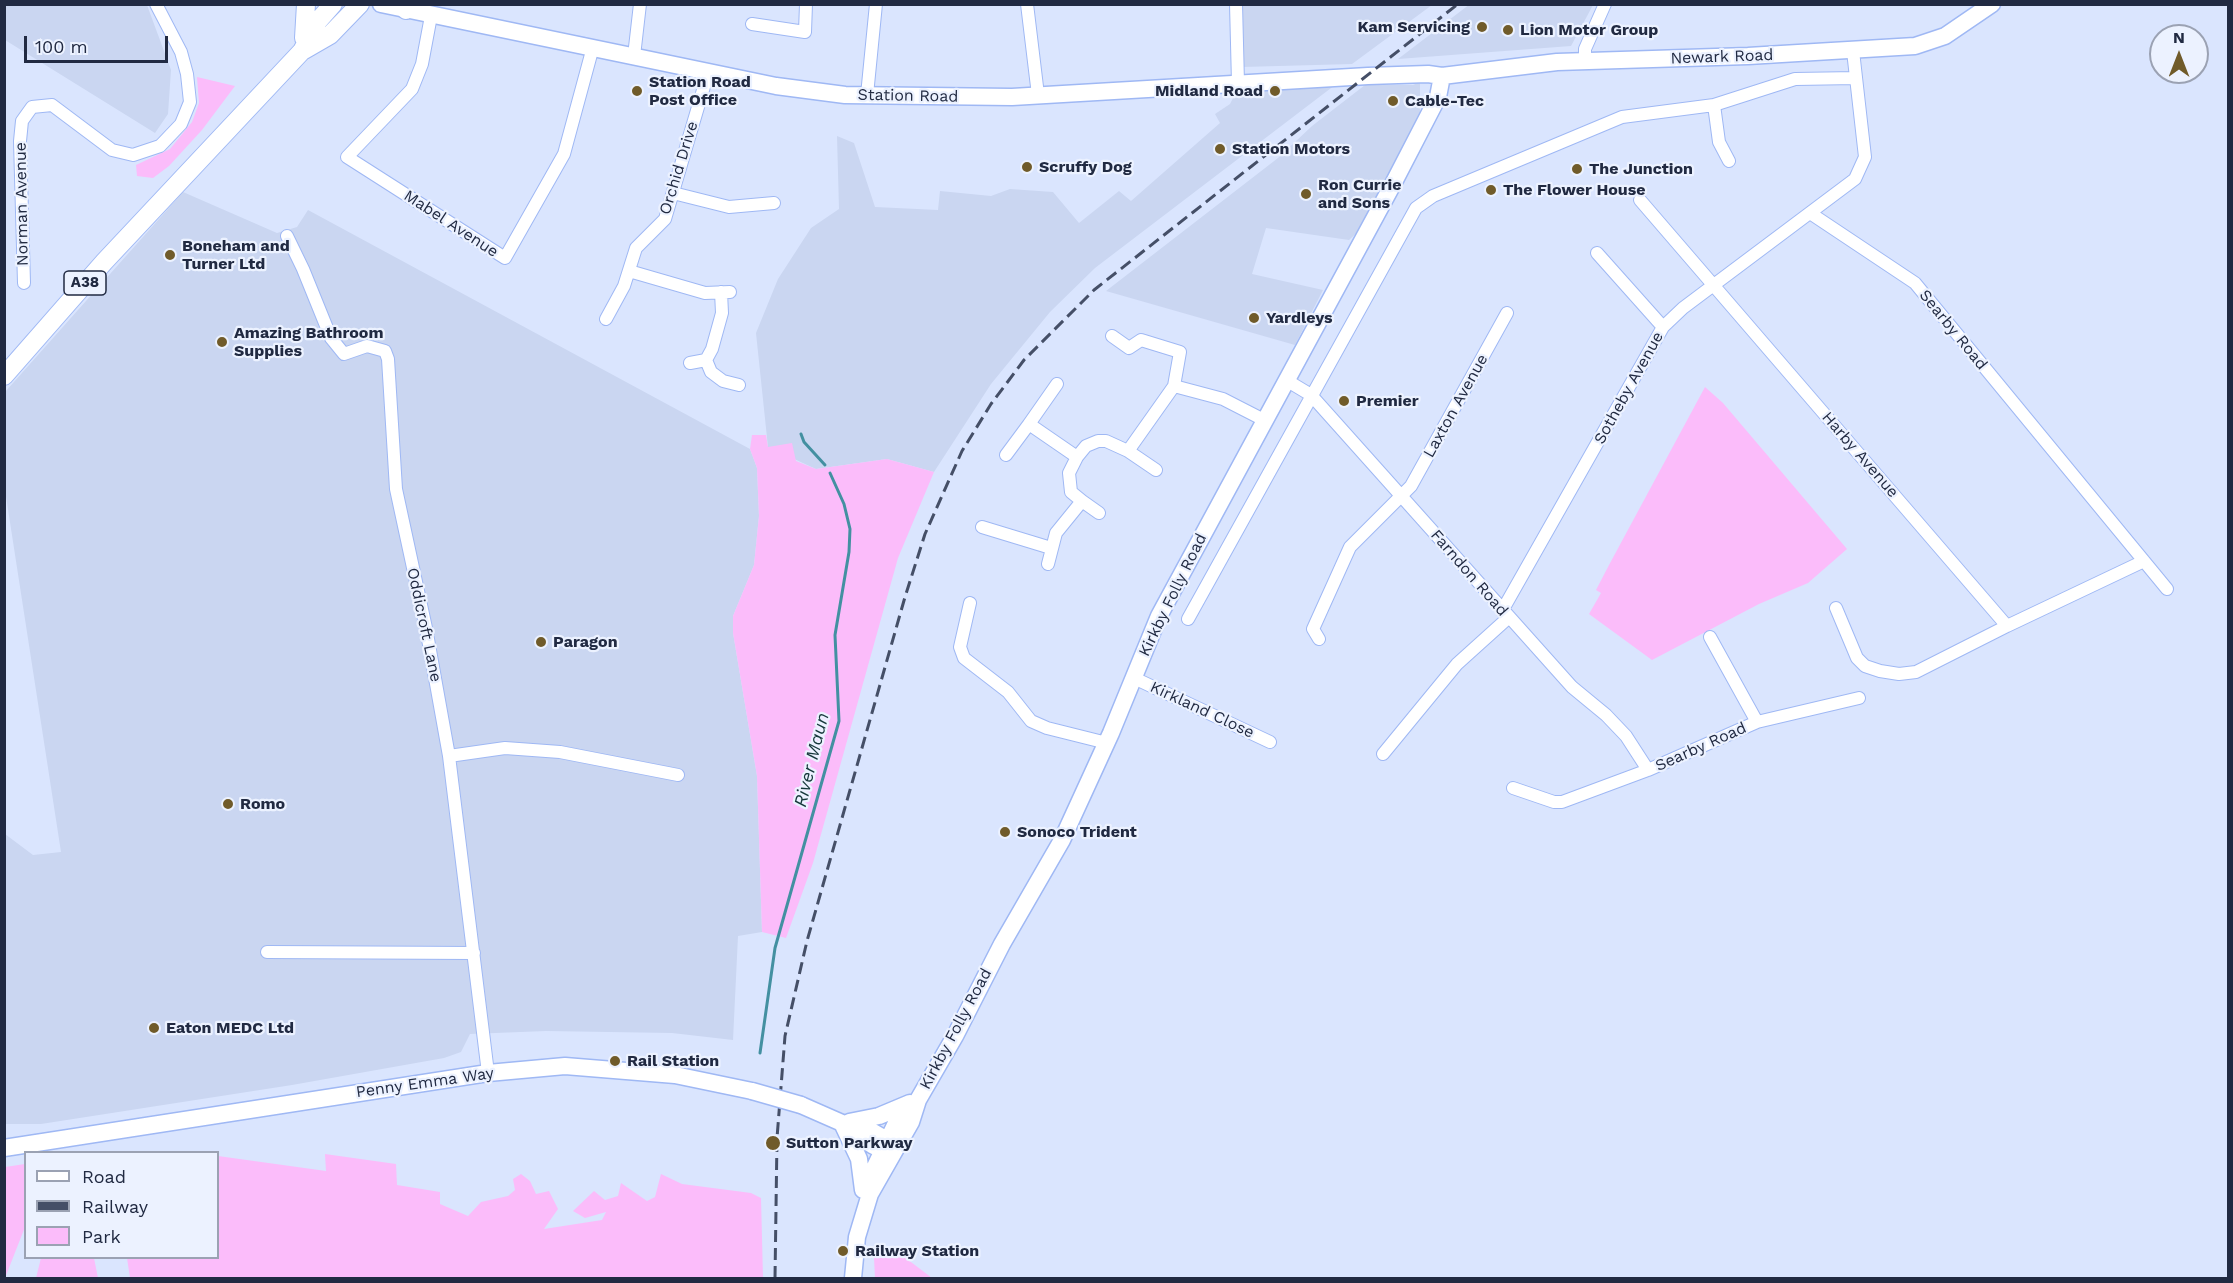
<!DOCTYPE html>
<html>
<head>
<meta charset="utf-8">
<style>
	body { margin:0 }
	#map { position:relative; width:2233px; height:1283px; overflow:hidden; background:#dae5fe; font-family:"Work Sans",sans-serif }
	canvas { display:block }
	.frame { position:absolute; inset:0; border:6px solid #212a42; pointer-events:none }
	.legend { position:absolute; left:24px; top:1151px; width:195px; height:108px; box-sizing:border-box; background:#ecf2ff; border:2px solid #9ba2b3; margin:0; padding:8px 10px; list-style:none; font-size:18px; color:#212a42 }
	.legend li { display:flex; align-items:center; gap:12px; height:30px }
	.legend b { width:30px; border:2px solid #9ba2b3 }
	.north { position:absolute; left:2149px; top:24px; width:60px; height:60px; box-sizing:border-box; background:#ecf2ff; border:2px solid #9ba2b3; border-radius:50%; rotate:0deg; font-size:16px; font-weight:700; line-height:24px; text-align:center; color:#212a42 }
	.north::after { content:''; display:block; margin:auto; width:21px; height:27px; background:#705b2a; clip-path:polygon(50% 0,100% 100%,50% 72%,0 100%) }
	.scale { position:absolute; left:24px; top:36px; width:144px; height:27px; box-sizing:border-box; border:3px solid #212a42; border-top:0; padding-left:8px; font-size:18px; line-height:21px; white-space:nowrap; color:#212a42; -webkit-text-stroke:4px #ecf2ff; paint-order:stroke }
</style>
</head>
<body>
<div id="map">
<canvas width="2233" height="1283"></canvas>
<div class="frame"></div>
<ul class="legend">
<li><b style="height:8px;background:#fff"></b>Road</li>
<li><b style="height:8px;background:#454f67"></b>Railway</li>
<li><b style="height:16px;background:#fbbcfa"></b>Park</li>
</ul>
<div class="north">N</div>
<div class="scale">100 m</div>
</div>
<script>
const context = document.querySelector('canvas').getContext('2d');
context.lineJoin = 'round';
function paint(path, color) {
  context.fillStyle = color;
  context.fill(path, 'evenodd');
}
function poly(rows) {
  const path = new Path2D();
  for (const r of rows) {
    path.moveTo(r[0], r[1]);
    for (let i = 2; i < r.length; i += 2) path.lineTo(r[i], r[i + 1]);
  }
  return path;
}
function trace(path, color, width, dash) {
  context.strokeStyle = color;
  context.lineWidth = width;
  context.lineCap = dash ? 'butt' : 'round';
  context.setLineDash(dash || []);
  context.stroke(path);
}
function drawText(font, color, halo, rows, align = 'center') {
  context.font = font + ' "Work Sans",sans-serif';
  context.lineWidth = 4.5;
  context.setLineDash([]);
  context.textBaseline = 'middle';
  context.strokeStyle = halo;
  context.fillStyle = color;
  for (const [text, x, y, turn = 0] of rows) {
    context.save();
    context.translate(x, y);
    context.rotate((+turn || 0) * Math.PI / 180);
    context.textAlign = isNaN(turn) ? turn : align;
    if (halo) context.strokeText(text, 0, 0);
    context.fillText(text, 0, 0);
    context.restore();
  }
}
const built = poly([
	[5,4,147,5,171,70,168,114,155,133,5,40],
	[1470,4,1593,4,1593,5,1571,46,1398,59],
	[1242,5,1432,5,1352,64,1242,67],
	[1420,82,1420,115,1362,228,1349,240,1266,228,1252,274,1323,290,1295,345,1106,291,1278,158,1312,126,1365,85,1413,85],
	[1335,85,1095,268,1050,312,991,384,934,472,887,459,816,469,768,447,756,333,778,279,811,228,839,209,837,136,854,143,875,207,938,210,940,191,991,196,1010,189,1053,192,1079,223,1119,191,1131,201,1220,123,1215,114,1230,104,1235,94],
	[183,192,277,233,297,227,308,210,750,449,757,468,759,516,754,565,733,616,733,633,757,776,762,932,738,936,733,1040,672,1033,546,1031,470,1034,461,1052,444,1058,292,1085,41,1124,5,1124,5,834,33,855,61,852,5,490,5,392]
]);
const green = poly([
	[197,77,235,86,202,130,169,166,153,178,137,176,136,165,170,149,192,122,199,103],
	[1705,387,1723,403,1847,549,1808,583,1759,604,1652,660,1589,614,1601,593,1596,590,1609,565],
	[752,435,766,435,768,447,792,443,796,461,816,469,887,459,934,472,898,558,813,863,786,938,762,932,757,776,733,633,733,616,754,565,759,516,757,468,750,449],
	[325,1154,396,1164,397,1185,440,1192,440,1204,468,1216,481,1202,508,1196,515,1190,513,1179,521,1174,530,1181,536,1194,549,1191,558,1209,544,1229,602,1220,606,1212,585,1218,573,1211,594,1191,605,1200,618,1196,621,1183,647,1201,655,1197,661,1174,682,1184,751,1193,761,1198,763,1278,130,1278,127,1258,218,1258,218,1156,326,1171],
	[25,1164,25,1227,5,1278,5,1167],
	[903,1256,932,1278,875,1278,874,1258],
	[41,1258,94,1258,98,1278,36,1278]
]);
const stream = poly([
	[801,434,804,442,825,465],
	[760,1053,775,948,839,721,835,635,849,552,850,529,844,504,830,473]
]);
const minor = poly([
	[1027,4,1038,95],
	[1236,4,1238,83],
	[431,16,422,64,412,89,347,157,505,258,564,154,593,47],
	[752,24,805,32,806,4],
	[634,56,640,4],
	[1585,62,1585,49,1605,4],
	[867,95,876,4],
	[1714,105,1719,142,1729,161],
	[673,193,729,207,774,203],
	[1640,200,2007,626],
	[1810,213,1915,283,2167,589],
	[287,236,303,269,331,338,344,354,367,346,385,351,388,359,396,489,426,628,449,756,488,1073],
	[1597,253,1663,327],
	[629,271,705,293,730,292],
	[24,283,20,141,22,121,32,107,52,105,112,150,133,155,160,146,181,124,190,102,187,74,181,52,156,4],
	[721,292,722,313,712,349,706,360,711,372,723,381,739,385],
	[606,319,624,286,636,248,665,219,708,73],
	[1112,336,1129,348,1141,340,1180,352,1174,386,1223,399,1264,420],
	[690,363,706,360],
	[1286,380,1311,395,1572,687,1606,715,1626,736,1648,770],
	[1057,384,1029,424,1077,457],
	[1128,451,1156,470],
	[1006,455,1029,424],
	[1082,501,1099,513],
	[982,527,1051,548],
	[1048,564,1056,533,1082,501,1071,492,1069,473,1077,457,1086,446,1098,441,1106,441,1128,451,1174,386],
	[970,603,960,647,964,658,1008,692,1031,721,1047,728,1107,743],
	[1836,608,1857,658,1865,666,1880,671,1899,674,1916,672,2007,626,2144,561],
	[1502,611,1663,327,1683,308,1855,179,1865,157,1853,51],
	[1188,619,1416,208,1433,196,1622,117,1714,105,1795,79,1856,78],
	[1710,637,1757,722],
	[1319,639,1313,629,1350,547,1411,486,1507,313],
	[1134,678,1270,742],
	[1383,754,1457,664,1508,618],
	[449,756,505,748,560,752,678,775],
	[1513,788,1554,802,1562,802,1648,770,1757,722,1859,698],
	[267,952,474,953]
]);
const major = poly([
	[381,4,776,86,845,95,1012,97,1368,76,1428,74,1442,76,1557,62,1748,56,1915,46,1945,36,1992,4],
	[801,1105,842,1123,866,1128,887,1140,893,1147],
	[849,1122,879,1116,910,1103],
	[842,1123,859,1159,863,1190],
	[847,1127,872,1145,882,1150,893,1150],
	[4,1148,488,1073,565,1066,675,1075,752,1091],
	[870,1194,911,1122,918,1100,955,1036,1002,944,1062,840,1111,733,1159,616,1393,184,1438,97,1442,76],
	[853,1278,857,1237,870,1194,872,1173,898,1119,915,1103]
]);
const highway = poly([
	[404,4,406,10],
	[304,38,306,4],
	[304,50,330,35,360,4],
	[4,376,104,262,302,51,318,21,333,4]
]);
const rail = poly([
	[775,1278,777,1138,785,1036,807,941,905,597,925,534,962,451,991,404,1024,360,1094,290,1458,4]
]);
const majorBridge = poly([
	[752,1091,801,1105]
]);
const markers = [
	[1482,27,6,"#705b2a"],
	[1508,30,6,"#705b2a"],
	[637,91,6,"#705b2a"],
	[1275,91,6,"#705b2a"],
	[1393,101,6,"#705b2a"],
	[1220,149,6,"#705b2a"],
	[1027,167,6,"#705b2a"],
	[1577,169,6,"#705b2a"],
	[1491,190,6,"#705b2a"],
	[1306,194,6,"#705b2a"],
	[170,255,6,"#705b2a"],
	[1254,318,6,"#705b2a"],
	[222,342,6,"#705b2a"],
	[1344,401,6,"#705b2a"],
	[541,642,6,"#705b2a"],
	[228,804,6,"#705b2a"],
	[1005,832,6,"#705b2a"],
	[154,1028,6,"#705b2a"],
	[615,1061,6,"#705b2a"],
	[773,1143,8,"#705b2a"],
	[843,1251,6,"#705b2a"]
];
const shields = [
	[85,283,42]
];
const shieldNames = [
	["A38",85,283]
];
const poiNames = [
	["Kam Servicing",1470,27,"right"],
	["Lion Motor Group",1520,30],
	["Station Road",649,82],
	["Post Office",649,100],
	["Midland Road",1263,91,"right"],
	["Cable-Tec",1405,101],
	["Station Motors",1232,149],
	["Scruffy Dog",1039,167],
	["The Junction",1589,169],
	["Ron Currie",1318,185],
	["and Sons",1318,203],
	["The Flower House",1503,190],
	["Boneham and",182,246],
	["Turner Ltd",182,264],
	["Yardleys",1266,318],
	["Amazing Bathroom",234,333],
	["Supplies",234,351],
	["Premier",1356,401],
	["Paragon",553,642],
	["Romo",240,804],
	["Sonoco Trident",1017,832],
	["Eaton MEDC Ltd",166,1028],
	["Rail Station",627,1061],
	["Sutton Parkway",786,1143],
	["Railway Station",855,1251]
];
const streetNames = [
	["Newark Road",1722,57,-2],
	["Station Road",908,96,1],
	["Orchid Drive",679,168,-73],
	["Norman Avenue",22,204,-91],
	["Mabel Avenue",451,224,33],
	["Searby Road",1953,330,51],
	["Sotheby Avenue",1629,388,-61],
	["Laxton Avenue",1456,406,-61],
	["Harby Avenue",1860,455,49],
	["Farndon Road",1469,573,49],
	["Kirkby Folly Road",1173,595,-64],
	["Oddicroft Lane",424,625,78],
	["Kirkland Close",1202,710,25],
	["Searby Road",1701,747,-24],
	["Kirkby Folly Road",956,1029,-62],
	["Penny Emma Way",425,1083,-8]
];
const waterNames = [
	["River Maun",812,760,-76]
];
paint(built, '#cad6f1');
paint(green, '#fbbcfa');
trace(stream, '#4390a1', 3);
trace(minor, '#9fb8f4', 14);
trace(major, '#9fb8f4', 19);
trace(highway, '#9fb8f4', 20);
trace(minor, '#fff', 12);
trace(major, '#fff', 16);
trace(highway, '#fff', 18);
trace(rail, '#454f67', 3, [12, 6]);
trace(majorBridge, '#9fb8f4', 19, []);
trace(majorBridge, '#fff', 16);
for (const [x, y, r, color] of markers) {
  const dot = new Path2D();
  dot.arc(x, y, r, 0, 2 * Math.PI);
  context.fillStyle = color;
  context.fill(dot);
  trace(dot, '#ecf2ff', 2);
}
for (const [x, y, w] of shields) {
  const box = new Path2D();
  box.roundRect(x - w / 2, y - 12, w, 24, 4.5);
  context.fillStyle = '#ecf2ff';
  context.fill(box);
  trace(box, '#212a42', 1.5);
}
drawText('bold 15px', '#212a42', null, shieldNames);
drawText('bold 16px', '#212a42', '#ecf2ff', poiNames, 'left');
drawText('16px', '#212a42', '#ecf2ff', streetNames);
drawText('italic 18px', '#17383c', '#ecf2ff', waterNames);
</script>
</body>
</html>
